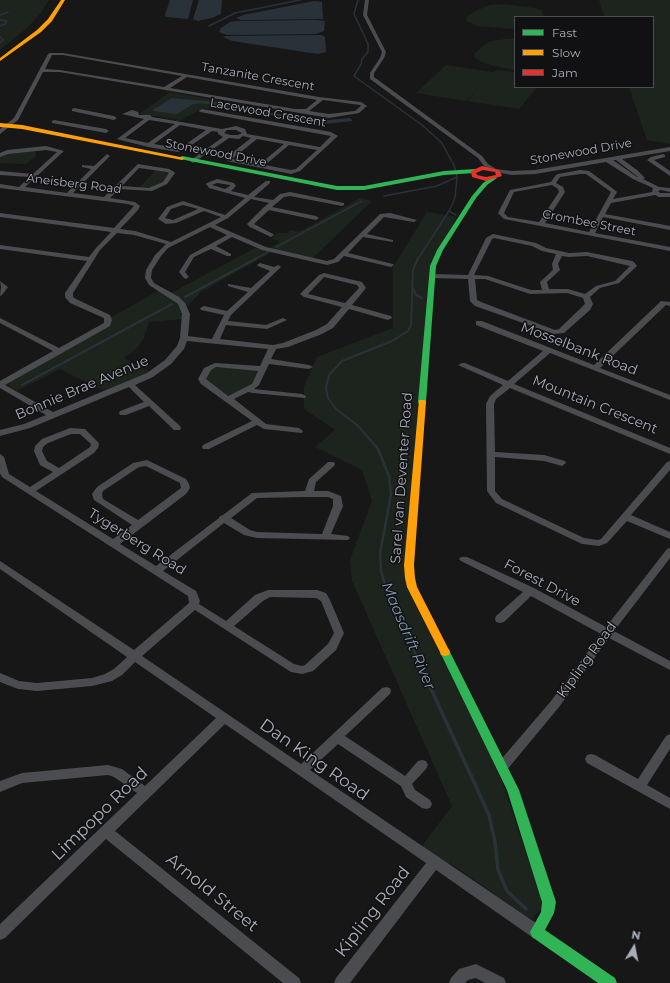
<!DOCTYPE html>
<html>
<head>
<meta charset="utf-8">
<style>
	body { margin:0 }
	#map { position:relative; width:670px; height:983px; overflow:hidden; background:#171717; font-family:Montserrat,sans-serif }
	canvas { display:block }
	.legend { position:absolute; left:514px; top:16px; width:140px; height:72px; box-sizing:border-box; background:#111113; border:1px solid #4d4f55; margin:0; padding:5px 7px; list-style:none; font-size:12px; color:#a8adb8 }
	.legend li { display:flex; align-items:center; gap:8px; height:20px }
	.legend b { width:20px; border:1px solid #4d4f55 }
	.north { position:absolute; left:614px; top:927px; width:40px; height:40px; -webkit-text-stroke:3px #111113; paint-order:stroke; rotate:10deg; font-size:11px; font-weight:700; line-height:16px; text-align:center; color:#a8adb8 }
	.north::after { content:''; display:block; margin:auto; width:14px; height:18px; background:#a8adb8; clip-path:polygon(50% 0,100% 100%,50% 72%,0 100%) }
</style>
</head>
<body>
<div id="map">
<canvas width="670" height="983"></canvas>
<ul class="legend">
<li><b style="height:5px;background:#30b455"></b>Fast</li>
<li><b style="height:5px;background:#ff9f0a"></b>Slow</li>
<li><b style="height:5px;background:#e5322d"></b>Jam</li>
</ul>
<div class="north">N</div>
</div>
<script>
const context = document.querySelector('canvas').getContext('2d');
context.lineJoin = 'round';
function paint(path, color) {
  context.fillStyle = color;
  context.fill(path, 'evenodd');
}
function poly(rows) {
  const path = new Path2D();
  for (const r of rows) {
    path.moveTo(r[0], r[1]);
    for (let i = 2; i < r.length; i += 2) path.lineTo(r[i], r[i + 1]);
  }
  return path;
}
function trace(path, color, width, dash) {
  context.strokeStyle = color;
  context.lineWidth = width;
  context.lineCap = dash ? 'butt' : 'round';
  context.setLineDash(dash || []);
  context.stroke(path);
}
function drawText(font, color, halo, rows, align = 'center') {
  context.font = font + ' Montserrat,sans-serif';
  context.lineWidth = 3;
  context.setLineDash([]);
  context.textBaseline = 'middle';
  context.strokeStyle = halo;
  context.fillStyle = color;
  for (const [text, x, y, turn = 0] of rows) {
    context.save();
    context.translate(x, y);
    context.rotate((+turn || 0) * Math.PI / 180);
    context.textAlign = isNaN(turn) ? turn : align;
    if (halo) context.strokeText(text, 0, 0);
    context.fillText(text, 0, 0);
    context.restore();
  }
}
const green = poly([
	[0,0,49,0,41,13,27,28,0,50],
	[599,0,670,0,670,144,647,140,629,87,653,87,653,17,604,17],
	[504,4,534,8,542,10,544,17,515,17,515,29,478,26,466,21,467,16,480,9,490,5],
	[505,39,515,39,515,70,494,66,482,62,475,58,474,54,485,44,492,41],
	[446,65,493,72,496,70,515,72,515,87,537,87,519,109,467,101,482,84,466,101,416,93],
	[170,92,220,101,208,109,204,108,177,122,175,121,177,119,139,114],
	[35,150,36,156,26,164,0,163,0,157,3,154],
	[156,170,170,173,164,182,149,189,138,189],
	[360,198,372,201,312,259,268,249,280,242,272,238,278,233,288,233,290,230,299,232],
	[427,212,457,217,434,255,404,565,502,781,541,898,541,909,533,918,529,918,450,863,448,866,421,847,452,806,352,581,350,560,372,501,362,470,315,447,335,430,304,409,304,387,317,357,393,328,393,267],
	[255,248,272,252,201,292,187,307,171,293],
	[158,291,176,303,179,307,183,319,149,322,143,340,137,348,124,358,150,372,111,389,102,390,60,369,17,391,9,386,10,382,106,327,110,318],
	[215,367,255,370,257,373,251,386,230,395,226,395,204,378,210,369]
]);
const water = poly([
	[170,0,193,0,188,19,166,17,165,15],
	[199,0,222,0,221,14,212,18,198,21,193,19],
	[314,1,322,2,323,19,241,20,236,18,243,15],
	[317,20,325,21,324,31,315,34,227,35,219,32,221,28,230,22,237,21],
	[322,35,325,37,326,52,318,54,232,41,223,37,227,36],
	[172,98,213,102,318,121,350,118,353,121,323,124,202,103,193,104,177,114,154,111,153,110]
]);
const streamFar3 = poly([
	[358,0,354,14,368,44,368,52,362,59,361,64,354,76,422,125,441,142,454,165,457,177,455,198,449,211,418,259],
	[0,15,8,12],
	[0,20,7,21,5,24,0,26],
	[209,26,235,13,300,0],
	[0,37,3,40,0,43],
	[384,196,437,186,457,177],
	[449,211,456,215],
	[276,247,362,201],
	[255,259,268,252]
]);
const streamFar2 = poly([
	[414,290,416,295,422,298],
	[185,297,257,258],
	[22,385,172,304],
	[374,444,357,425,336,409,328,398,326,388,329,375,342,361,392,341,408,331,411,325,413,270,418,258]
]);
const streamFar1 = poly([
	[373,443,378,449,389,476,391,494,380,554,381,571,388,595,428,681]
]);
const stream = poly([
	[427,680,489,815,495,842,498,870,507,891,526,909]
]);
const street = poly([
	[365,0,369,0,367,15,386,52,384,58,374,73,374,77,482,156,488,164,496,169,512,171,535,170,670,147,670,151,622,159,637,170,645,178,643,179,659,187,670,188,670,192,661,190,658,191,660,193,670,193,670,197,659,197,655,195,611,203,605,214,670,226,670,230,603,217,595,233,670,247,670,251,504,219,498,213,510,190,551,182,556,175,558,174,580,170,589,171,616,191,617,192,613,199,652,192,653,188,633,179,606,162,535,174,512,175,495,172,484,166,478,158,370,79,370,73,380,58,382,52,363,15,365,0],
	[613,160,616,160,638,177,637,177,613,160],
	[580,174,586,174,611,192,589,232,545,223,565,192,563,187,556,183,560,177,580,174],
	[552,185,558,189,559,192,539,222,508,217,504,213,514,192,552,185],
	[50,53,63,53,319,97,361,102,367,106,359,113,329,118,60,72,43,72,18,120,0,134,0,129,14,118,48,54,50,53],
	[52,55,63,55,182,76,164,87,60,70,45,69,52,55],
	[187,77,317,100,306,109,295,109,170,88,187,77],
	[323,100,360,105,361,106,355,111,329,114,309,111,323,100],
	[74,108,114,116,117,118,114,120,72,111,72,109,74,108],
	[202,109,331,132,338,136,300,171,291,174,227,161,228,156,251,138,243,136,239,139,229,138,193,163,190,161,191,160,223,137,218,134,218,132,212,131,186,149,178,152,148,147,117,139,144,119,122,114,132,110,138,112,139,115,150,115,152,117,222,129,236,126,245,129,247,134,320,147,331,136,200,112,199,111,202,109],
	[149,120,175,124,148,143,125,138,149,120],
	[180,125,206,130,182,147,178,148,154,144,180,125],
	[227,130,236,130,242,133,238,135,230,135,224,133,227,130],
	[257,139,284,144,260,164,232,159,257,139],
	[289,145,317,150,296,169,291,170,265,165,289,145],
	[54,120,106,129,109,131,106,133,52,123,52,121,54,120],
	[46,146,64,151,25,187,67,193,75,184,65,183,65,181,79,181,91,169,82,167,82,165,94,166,107,154,110,156,73,193,104,197,138,164,169,169,174,172,175,173,167,184,152,191,119,189,110,198,135,202,140,206,138,210,120,229,135,231,171,242,221,217,204,211,176,223,166,224,158,219,167,207,183,201,225,215,245,198,209,188,206,184,207,183,217,179,234,183,236,186,231,191,248,195,266,181,270,181,270,183,254,197,273,200,280,194,290,192,344,203,344,205,342,206,290,196,284,197,272,207,316,216,319,218,316,220,269,210,254,224,273,234,274,235,271,237,250,227,247,224,264,207,269,203,251,199,228,218,215,225,266,247,327,261,334,259,380,214,390,213,417,220,414,222,384,217,367,234,393,240,393,242,363,237,348,253,393,264,394,265,391,267,344,256,338,262,327,265,262,250,232,237,216,246,231,254,231,256,227,256,211,249,194,257,185,272,189,277,186,279,184,278,179,272,190,255,227,235,210,227,168,248,161,256,152,270,151,278,154,283,179,297,185,303,190,314,188,336,212,339,224,315,201,310,200,308,204,306,227,311,248,292,228,286,228,284,251,288,270,271,258,266,257,265,260,263,274,267,278,265,281,267,231,315,228,321,266,325,283,318,287,320,267,329,226,325,220,339,273,345,283,343,316,330,327,324,342,307,304,297,300,294,319,275,324,273,362,282,366,288,352,305,391,316,392,318,388,320,349,309,333,328,322,334,288,347,276,349,271,359,309,365,313,367,309,369,269,364,259,385,254,389,302,394,306,396,305,398,253,393,248,392,234,399,266,424,299,428,303,431,302,433,264,429,257,425,209,449,203,449,202,447,203,445,252,421,201,384,198,379,204,368,215,363,260,366,268,349,187,341,184,349,171,364,153,377,135,385,180,426,181,428,180,430,174,430,149,406,126,415,120,415,119,413,120,411,144,402,129,387,30,428,0,436,0,430,24,424,46,415,0,388,0,381,53,351,0,323,0,318,59,348,104,323,104,318,70,303,65,297,65,293,87,261,0,249,0,245,89,257,96,248,111,232,0,217,0,213,114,228,134,206,128,204,0,188,0,184,19,187,29,177,0,175,0,171,33,174,57,152,46,150,8,154,0,157,0,153,7,150,46,146],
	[139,168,167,172,169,173,163,182,149,188,122,186,139,168],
	[217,183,230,185,230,186,225,189,212,185,217,183],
	[183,205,198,209,173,220,165,218,171,209,183,205],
	[117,233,134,235,166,244,155,255,146,270,145,278,149,285,178,304,182,314,180,338,177,346,165,360,147,373,53,412,5,385,110,326,112,320,110,315,76,299,73,297,73,293,100,250,117,233],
	[324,277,357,285,359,288,345,303,308,294,324,277],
	[216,367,258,371,252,384,228,396,206,379,211,370,216,367],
	[663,154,665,155,665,157,654,160,670,171,670,176,647,160,651,157,663,154],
	[493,234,536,243,546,248,569,253,587,252,632,261,634,262,637,266,619,283,600,288,590,297,593,304,590,310,564,333,554,334,475,306,470,301,468,279,432,278,429,276,432,274,468,275,486,238,493,234],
	[494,238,532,246,542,251,556,254,552,264,553,270,540,282,542,290,531,290,488,276,474,275,492,239,494,238],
	[562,256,569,257,587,256,630,266,615,281,596,286,585,294,568,289,549,289,547,282,560,270,558,264,562,256],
	[475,279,485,279,530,294,567,293,583,298,585,304,559,329,555,330,481,302,477,300,475,279],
	[0,281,8,287,2,295,0,296,1,287,0,281],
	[661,301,670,302,670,306,666,305,600,368,670,395,670,400,550,353,514,384,670,448,670,454,510,388,496,399,494,404,495,452,544,455,565,461,566,463,562,466,544,461,495,457,495,491,502,499,584,538,598,540,601,539,667,462,670,461,670,470,631,515,670,532,670,539,627,521,607,543,599,546,582,544,496,503,487,491,486,404,490,396,503,385,458,365,462,363,465,363,508,381,543,351,476,325,476,321,482,321,594,365,661,301],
	[70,428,85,429,98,442,99,444,98,448,94,453,36,491,113,539,132,525,94,500,92,494,97,487,133,463,147,460,186,479,189,484,190,488,186,494,120,544,156,566,219,518,220,516,223,515,252,493,305,491,309,479,328,462,334,462,335,464,334,466,316,482,314,491,328,491,341,496,343,506,331,534,348,536,350,538,348,540,257,538,244,535,224,523,163,571,196,591,200,601,199,604,226,621,255,595,268,590,317,590,326,593,330,600,344,633,336,650,313,671,302,674,291,672,195,610,142,656,301,764,382,688,386,687,390,688,391,691,390,694,345,736,405,776,418,761,422,760,426,761,428,765,426,769,412,784,415,790,430,800,432,804,430,808,426,809,422,808,406,797,401,786,338,744,310,770,542,927,544,932,542,937,537,939,532,937,436,870,350,983,334,983,336,978,426,863,225,724,115,831,299,978,301,983,283,983,106,839,5,938,0,940,0,924,137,793,114,777,108,775,22,783,0,792,0,781,22,773,108,765,122,769,145,786,216,718,135,662,122,675,112,681,92,686,37,691,18,689,0,682,0,673,19,681,37,683,92,678,105,674,114,669,127,657,0,569,0,561,134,650,189,603,188,596,2,477,0,473,0,454,4,457,9,474,30,487,53,472,40,465,34,451,35,446,42,439,70,428],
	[71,434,80,434,91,444,90,447,59,468,47,461,42,451,43,447,48,443,71,434],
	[146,466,180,483,181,488,138,520,103,499,102,494,103,491,139,467,146,466],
	[305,497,328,497,333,499,333,506,322,534,257,532,250,530,231,518,257,498,305,497],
	[270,597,316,598,321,601,334,633,328,644,305,665,302,666,294,664,234,626,263,601,270,597],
	[670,548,670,558,614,631,670,661,670,670,609,638,559,707,506,771,502,772,498,771,496,767,498,763,551,701,601,634,531,596,504,622,500,623,496,622,495,619,496,616,523,592,461,561,459,559,461,557,467,557,534,588,606,627,667,549,670,548],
	[670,734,670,749,647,785,670,798,670,809,587,763,585,759,587,755,591,754,595,755,638,779,666,736,670,734],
	[476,964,504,978,506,983,485,983,476,978,468,980,465,983,449,983,451,978,459,969,476,964]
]);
const fast = poly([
	[182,156,337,186,364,186,444,171,475,169,478,171,475,173,444,175,364,190,337,190,180,159,179,158,182,156],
	[492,177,497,178,487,185,476,198,443,250,436,266,426,402,425,404,419,404,418,402,430,266,437,250,472,196,483,183,492,177],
	[445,648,449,649,450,652,519,790,556,902,554,913,545,930,615,978,617,983,598,983,532,937,530,932,541,912,542,902,507,790,440,652,441,649,445,648]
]);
const slow = poly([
	[61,0,65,0,52,21,41,32,0,61,0,58,37,30,48,19,61,0],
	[0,123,22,125,185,158,182,160,22,129,0,127,0,123],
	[419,400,425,400,426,402,414,565,415,578,417,587,450,652,449,655,445,656,441,655,440,652,407,587,405,578,404,565,419,400]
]);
const jam = poly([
	[482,166,499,170,502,176,486,181,472,177,471,171,482,166],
	[483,170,495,172,496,175,486,177,477,175,476,173,483,170]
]);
const farStreetnames = [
	["Tanzanite Crescent",258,77,10],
	["Lacewood Crescent",268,113,10],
	["Stonewood Drive",581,152,-10],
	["Stonewood Drive",216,153,11],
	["Aneisberg Road",74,184,7],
	["Crombec Street",589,223,11]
];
const streetNames = [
	["Mosselbank Road",579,349,21],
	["Bonnie Brae Avenue",82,388,-23],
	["Mountain Crescent",595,405,22],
	["Sarel van Deventer Road",402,478,-86],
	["Tygerberg Road",137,542,32],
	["Forest Drive",542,583,28],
	["Kipling Road",587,660,-54]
];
const waterNames = [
	["Maasdrift River",408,636,67]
];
const nearStreetnames = [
	["Dan King Road",314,760,35],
	["Limpopo Road",100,814,-44],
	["Arnold Street",212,893,39],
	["Kipling Road",373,912,-52]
];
paint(green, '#1d241e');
paint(water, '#2a3239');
trace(streamFar3, '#2a3239', 1.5);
trace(streamFar2, '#2a3239', 2);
trace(streamFar1, '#2a3239', 2.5);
trace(stream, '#2a3239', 3.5);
paint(street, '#4b4c50');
paint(fast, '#30b455');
paint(slow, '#ff9f0a');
paint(jam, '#e5322d');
drawText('12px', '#a8adb8', '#111113', farStreetnames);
drawText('14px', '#a8adb8', '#111113', streetNames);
drawText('italic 15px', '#7f9bb3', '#111113', waterNames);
drawText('17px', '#a8adb8', '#111113', nearStreetnames);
</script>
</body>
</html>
